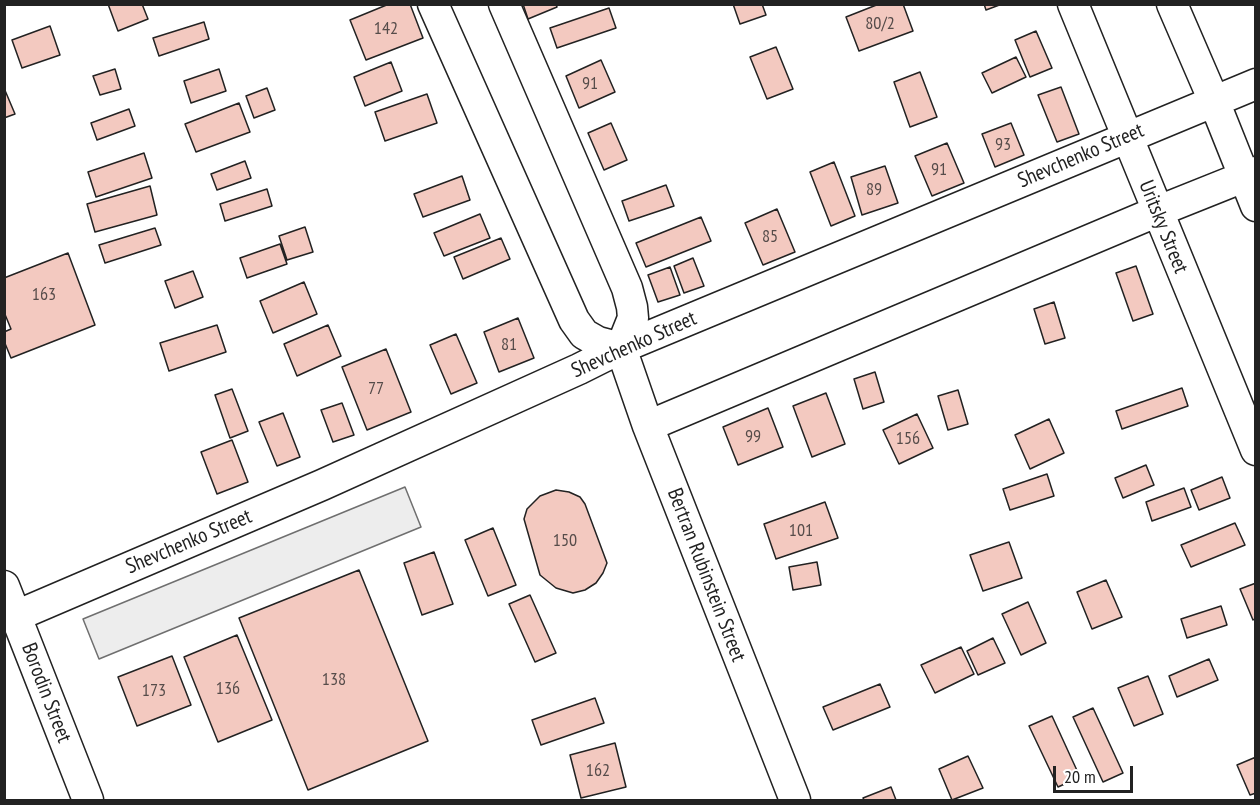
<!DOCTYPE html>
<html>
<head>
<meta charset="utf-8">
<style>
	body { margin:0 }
	#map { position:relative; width:1260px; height:805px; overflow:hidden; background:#fff; font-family:"PT Sans Narrow",sans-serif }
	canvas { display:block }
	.frame { position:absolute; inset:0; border:6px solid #222; pointer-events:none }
	.scale { position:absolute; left:1053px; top:766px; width:80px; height:27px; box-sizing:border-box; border:3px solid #222; border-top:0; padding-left:8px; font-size:18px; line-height:21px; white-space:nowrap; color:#222; -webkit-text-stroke:4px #fff; paint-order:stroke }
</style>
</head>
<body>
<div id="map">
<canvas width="1260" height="805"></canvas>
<div class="frame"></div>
<div class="scale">20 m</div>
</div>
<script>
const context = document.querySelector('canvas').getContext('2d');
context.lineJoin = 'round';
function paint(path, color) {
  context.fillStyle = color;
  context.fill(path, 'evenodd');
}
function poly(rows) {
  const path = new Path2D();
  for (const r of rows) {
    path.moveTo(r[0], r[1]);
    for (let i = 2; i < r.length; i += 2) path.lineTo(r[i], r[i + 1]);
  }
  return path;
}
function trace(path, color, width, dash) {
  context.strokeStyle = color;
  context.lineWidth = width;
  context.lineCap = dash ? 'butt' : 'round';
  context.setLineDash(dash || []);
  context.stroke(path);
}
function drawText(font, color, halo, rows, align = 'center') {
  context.font = font + ' "PT Sans Narrow",sans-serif';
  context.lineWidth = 4.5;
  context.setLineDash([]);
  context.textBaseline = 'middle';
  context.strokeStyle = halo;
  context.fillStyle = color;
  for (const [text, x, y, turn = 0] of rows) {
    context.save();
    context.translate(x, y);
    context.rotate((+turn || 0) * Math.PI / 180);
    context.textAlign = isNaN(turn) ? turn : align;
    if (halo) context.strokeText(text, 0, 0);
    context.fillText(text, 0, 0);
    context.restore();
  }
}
const parking = poly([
	[405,487,421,527,99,659,83,619,405,487]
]);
const building = poly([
	[108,4,142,4,148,19,118,31,108,4],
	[389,4,410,4,423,38,366,60,350,20,389,4],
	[523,4,556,4,557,7,528,19,523,4],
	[733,4,762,4,766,15,740,24,733,4],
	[879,4,903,4,913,31,859,51,846,17,879,4],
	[984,4,1002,4,986,10,984,4],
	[609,8,616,28,557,48,550,28,609,8],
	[204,22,209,39,159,56,153,38,204,22],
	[50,26,60,55,22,68,12,40,50,26],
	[1036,31,1052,68,1030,77,1015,40,1036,31],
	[776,47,793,89,767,99,750,57,776,47],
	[1016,57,1026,77,992,93,982,73,1016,57],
	[601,60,615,92,579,108,566,76,601,60],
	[391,62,402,91,365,106,354,77,391,62],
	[115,69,121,89,100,95,93,76,115,69],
	[219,69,226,91,191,103,184,81,219,69],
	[920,72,937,117,910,127,894,82,920,72],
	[1061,87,1079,134,1057,142,1038,95,1061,87],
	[4,88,15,114,4,118,4,88],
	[267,88,275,110,254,118,246,96,267,88],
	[427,94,437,123,385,141,375,112,427,94],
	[239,103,250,132,196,152,185,124,239,103],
	[129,109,135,126,97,140,91,123,129,109],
	[611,123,627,160,604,170,588,133,611,123],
	[1011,123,1024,155,995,167,982,134,1011,123],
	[947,143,964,183,932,196,915,156,947,143],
	[144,153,152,178,96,197,88,172,144,153],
	[245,161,251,178,217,190,211,174,245,161],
	[834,162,855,216,831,226,810,172,834,162],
	[885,166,898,203,862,215,851,177,885,166],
	[462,176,470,200,423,217,414,194,462,176],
	[666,185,674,206,629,221,622,201,666,185],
	[150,186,157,215,95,232,87,204,150,186],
	[267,189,272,206,225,221,220,204,267,189],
	[777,209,795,252,763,265,745,223,777,209],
	[480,214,490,238,444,256,434,233,480,214],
	[701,217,711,241,646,267,636,243,701,217],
	[305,227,313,252,287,260,279,236,305,227],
	[155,228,161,245,105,263,99,245,155,228],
	[501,238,510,259,463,279,454,257,501,238],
	[280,244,287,264,247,278,240,258,280,244],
	[68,253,95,325,11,358,4,341,4,332,11,329,4,312,4,278,68,253],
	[693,258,704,286,684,293,674,266,693,258],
	[1136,266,1153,314,1133,321,1116,273,1136,266],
	[670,267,680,295,658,302,648,275,670,267],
	[193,271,203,297,175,308,165,281,193,271],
	[304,282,317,314,273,333,260,301,304,282],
	[1054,302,1065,338,1045,344,1034,309,1054,302],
	[518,318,534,358,499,372,484,332,518,318],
	[217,325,226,352,169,371,160,343,217,325],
	[328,325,341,356,297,376,284,344,328,325],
	[456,334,477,383,451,394,430,345,456,334],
	[386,349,411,412,367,430,342,367,386,349],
	[875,372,884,402,863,409,854,379,875,372],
	[1182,388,1188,406,1122,429,1116,411,1182,388],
	[232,389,248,431,230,438,215,395,232,389],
	[958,390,968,424,948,430,938,396,958,390],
	[826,393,845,444,812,457,793,406,826,393],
	[342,403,354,435,333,442,321,410,342,403],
	[768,408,783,447,738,465,723,427,768,408],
	[283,413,300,457,277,466,259,422,283,413],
	[917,414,933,448,899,464,883,430,917,414],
	[1049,419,1064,453,1030,469,1015,435,1049,419],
	[232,440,248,482,217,494,201,452,232,440],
	[1146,465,1154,485,1123,498,1115,478,1146,465],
	[1047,474,1054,496,1010,510,1003,489,1047,474],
	[1222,477,1230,498,1199,510,1191,490,1222,477],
	[1184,488,1191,507,1152,521,1146,502,1184,488],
	[556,490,569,492,580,497,585,504,607,563,603,573,596,583,585,590,573,593,556,588,540,575,524,519,527,509,540,496,556,490],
	[825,502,838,538,776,559,764,524,825,502],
	[1235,523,1245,545,1191,567,1181,545,1235,523],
	[493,528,516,585,488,596,465,540,493,528],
	[1009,542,1022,578,983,591,970,555,1009,542],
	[434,552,453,604,422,615,404,563,434,552],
	[817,562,821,585,793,590,789,567,817,562],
	[359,570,428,741,308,790,239,618,359,570],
	[1106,580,1122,617,1092,629,1077,592,1106,580],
	[1256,583,1256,618,1253,620,1240,589,1256,583],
	[530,595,556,653,535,662,509,604,530,595],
	[1028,602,1046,643,1021,655,1002,614,1028,602],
	[1221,606,1227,625,1187,638,1181,619,1221,606],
	[237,635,272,720,218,742,184,657,237,635],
	[993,638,1005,663,978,675,967,651,993,638],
	[961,647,974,674,935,693,921,665,961,647],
	[172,656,191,705,137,726,118,677,172,656],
	[1209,659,1218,680,1177,697,1169,676,1209,659],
	[1148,676,1163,714,1134,726,1118,688,1148,676],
	[880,684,890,707,833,730,823,707,880,684],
	[595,698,604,723,541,745,532,720,595,698],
	[1093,708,1123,773,1103,782,1073,717,1093,708],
	[1052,716,1080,777,1058,787,1029,726,1052,716],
	[615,743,626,787,581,798,570,755,615,743],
	[968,756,983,788,952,800,939,769,968,756],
	[1256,757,1256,793,1250,795,1237,765,1256,757],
	[891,787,896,800,864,800,863,798,891,787]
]);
const minor = poly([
	[433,4,574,320,584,334,598,342,621,348],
	[504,4,627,288,632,307,633,318,621,348],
	[1073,4,1256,450],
	[1172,4,1214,101,1256,206],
	[621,348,648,426,795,800],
	[648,426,1156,212,1256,172],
	[4,586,88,800],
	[16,616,322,485,579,369,621,348,1256,84]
]);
const numberNames = [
	["80/2",880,24],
	["142",386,29],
	["91",590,84],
	["93",1003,145],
	["91",939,170],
	["89",874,190],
	["85",770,237],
	["163",44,295],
	["81",509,345],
	["77",376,389],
	["99",753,437],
	["156",908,439],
	["101",801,531],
	["150",565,541],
	["138",334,680],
	["136",228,689],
	["173",154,691],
	["162",598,771]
];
const streetNames = [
	["Shevchenko Street",1081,156,-23],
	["Uritsky Street",1163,227,68],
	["Shevchenko Street",634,345,-24],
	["Shevchenko Street",189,542,-23],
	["Bertran Rubinstein Street",706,575,69],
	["Borodin Street",46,693,69]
];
paint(parking, '#ededed');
trace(parking, '#6f6f6f', 1.5);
paint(building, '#f3c9c0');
trace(building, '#222', 1.5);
trace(minor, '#222', 33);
trace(minor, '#fff', 30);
drawText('18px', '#564c4a', null, numberNames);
drawText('21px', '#222', '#fff', streetNames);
</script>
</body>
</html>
